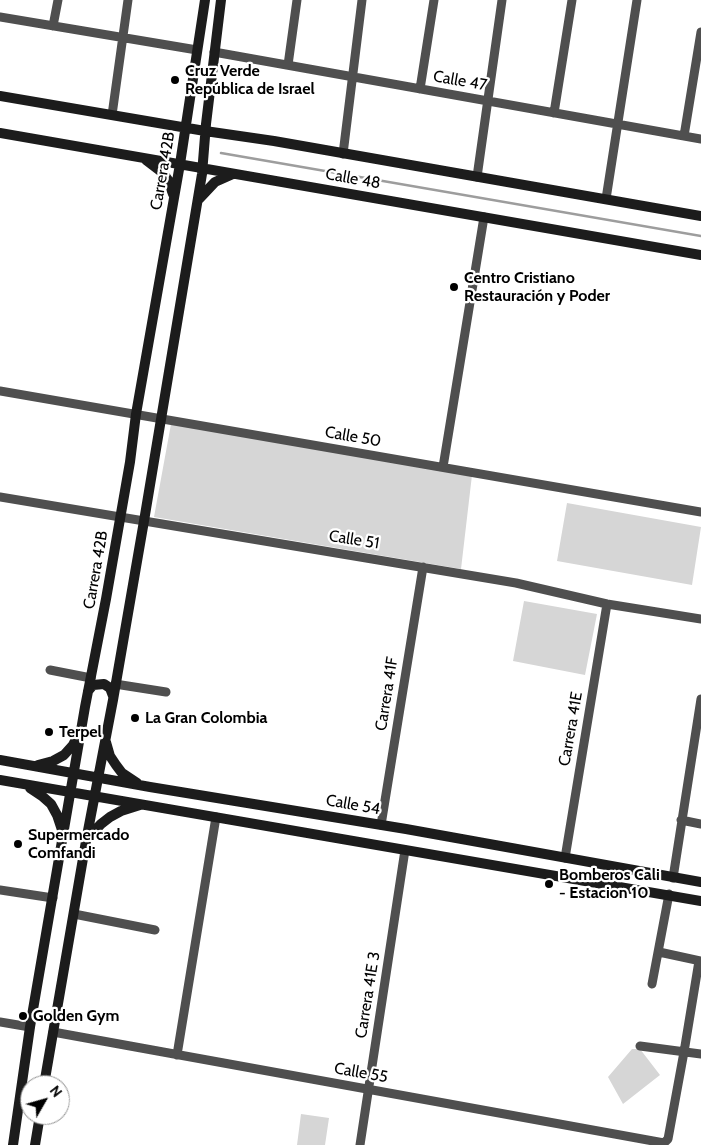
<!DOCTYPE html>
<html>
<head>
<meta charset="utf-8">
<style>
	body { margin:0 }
	#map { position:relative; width:701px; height:1145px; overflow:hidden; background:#fff; font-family:Cabin,sans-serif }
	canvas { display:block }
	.north { position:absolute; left:20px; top:1075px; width:50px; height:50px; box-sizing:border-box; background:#fff; border:1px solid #999; border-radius:50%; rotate:52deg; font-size:14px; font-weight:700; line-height:20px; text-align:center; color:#000 }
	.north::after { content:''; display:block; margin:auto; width:18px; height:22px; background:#000; clip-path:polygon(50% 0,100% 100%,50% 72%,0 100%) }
</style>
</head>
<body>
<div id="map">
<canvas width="701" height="1145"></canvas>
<div class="north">N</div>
</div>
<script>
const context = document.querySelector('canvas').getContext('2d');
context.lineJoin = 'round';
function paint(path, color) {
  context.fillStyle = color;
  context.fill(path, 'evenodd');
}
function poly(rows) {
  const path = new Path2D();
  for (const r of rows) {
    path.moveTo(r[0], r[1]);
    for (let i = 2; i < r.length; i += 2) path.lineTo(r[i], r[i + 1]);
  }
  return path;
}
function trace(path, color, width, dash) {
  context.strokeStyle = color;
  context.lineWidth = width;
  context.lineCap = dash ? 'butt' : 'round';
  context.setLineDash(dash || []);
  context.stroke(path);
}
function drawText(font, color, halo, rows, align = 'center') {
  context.font = font + ' Cabin,sans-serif';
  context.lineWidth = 4.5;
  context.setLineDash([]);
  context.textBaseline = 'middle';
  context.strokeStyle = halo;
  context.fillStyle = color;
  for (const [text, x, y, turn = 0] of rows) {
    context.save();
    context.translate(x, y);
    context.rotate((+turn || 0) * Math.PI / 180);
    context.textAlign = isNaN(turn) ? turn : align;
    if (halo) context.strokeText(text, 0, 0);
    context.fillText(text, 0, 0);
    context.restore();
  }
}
const green = poly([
	[171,424,472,475,461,569,154,517],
	[567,503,701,527,692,585,557,561],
	[524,601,597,614,585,675,513,661],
	[632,1049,640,1049,660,1075,623,1104,608,1077],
	[301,1114,329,1118,325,1145,297,1145]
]);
const stream = poly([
	[221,153,701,236]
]);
const street = poly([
	[0,17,197,50],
	[53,26,58,0],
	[214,52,701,139],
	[288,65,297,0],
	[420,89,434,0],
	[554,113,572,0],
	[112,115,128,0],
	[684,136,701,32],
	[343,154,362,0],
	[477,177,502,0],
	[606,199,637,0],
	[0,391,701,512],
	[443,467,484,217],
	[0,497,516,583,607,604,701,619],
	[50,670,91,678],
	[115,684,166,692],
	[681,820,701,824],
	[381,825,423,567],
	[565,858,607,604],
	[673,878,701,699],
	[0,890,53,898],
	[74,914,155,930],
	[659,952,701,961],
	[652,984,669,894],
	[0,1022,30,1027],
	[53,1032,664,1143,668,1139,684,1052,699,961],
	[640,1046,701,1054],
	[177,1055,216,817],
	[360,1145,405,850]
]);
const secondary = poly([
	[0,96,205,131,274,141,701,216],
	[0,133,701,255],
	[146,160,163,173,168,180,173,194],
	[199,199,215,182,233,174],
	[88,691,93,685,104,684,110,688,113,696],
	[106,742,110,756,116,765,122,773,137,783],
	[0,760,150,787,406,829,701,882],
	[38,765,53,761,64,755,73,745,78,735],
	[0,780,701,901],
	[30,788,42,796,51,804,57,815,63,833],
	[86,840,101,824,110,817,121,811,140,805],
	[44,1085,86,841,113,700,144,521,202,174,206,124,221,0],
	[13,1145,30,1027,85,707,106,599,130,462,136,414,180,164,205,0],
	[35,1145,40,1115]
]);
const markers = [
	[175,80,5,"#000"],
	[454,287,5,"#000"],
	[135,718,5,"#000"],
	[49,732,5,"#000"],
	[18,844,5,"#000"],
	[549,884,5,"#000"],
	[23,1016,5,"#000"]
];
const poiNames = [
	["Cruz Verde",185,71],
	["República de Israel",185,89],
	["Centro Cristiano",464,278],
	["Restauración y Poder",464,296],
	["La Gran Colombia",145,718],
	["Terpel",59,732],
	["Supermercado",28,835],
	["Comfandi",28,853],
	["Bomberos Cali",559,875],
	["- Estacion 10",559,893],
	["Golden Gym",33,1016]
];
const streetNames = [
	["Calle 47",460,81,10],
	["Carrera 42B",163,171,-80],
	["Calle 48",353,179,10],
	["Calle 50",353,437,10],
	["Calle 51",354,540,9],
	["Carrera 42B",96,570,-80],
	["Carrera 41F",387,694,-81],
	["Carrera 41E",571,729,-80],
	["Calle 54",353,805,10],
	["Carrera 41E 3",368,995,-81],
	["Calle 55",361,1073,10]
];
paint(green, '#d6d6d6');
trace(stream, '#9d9d9d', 2.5);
trace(street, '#4f4f4f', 9);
trace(secondary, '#1c1c1c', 10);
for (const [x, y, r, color] of markers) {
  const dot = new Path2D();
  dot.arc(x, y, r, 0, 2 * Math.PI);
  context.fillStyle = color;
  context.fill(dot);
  trace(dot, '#fff', 2);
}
drawText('bold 16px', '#000', '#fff', poiNames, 'left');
drawText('16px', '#000', '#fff', streetNames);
</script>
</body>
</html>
